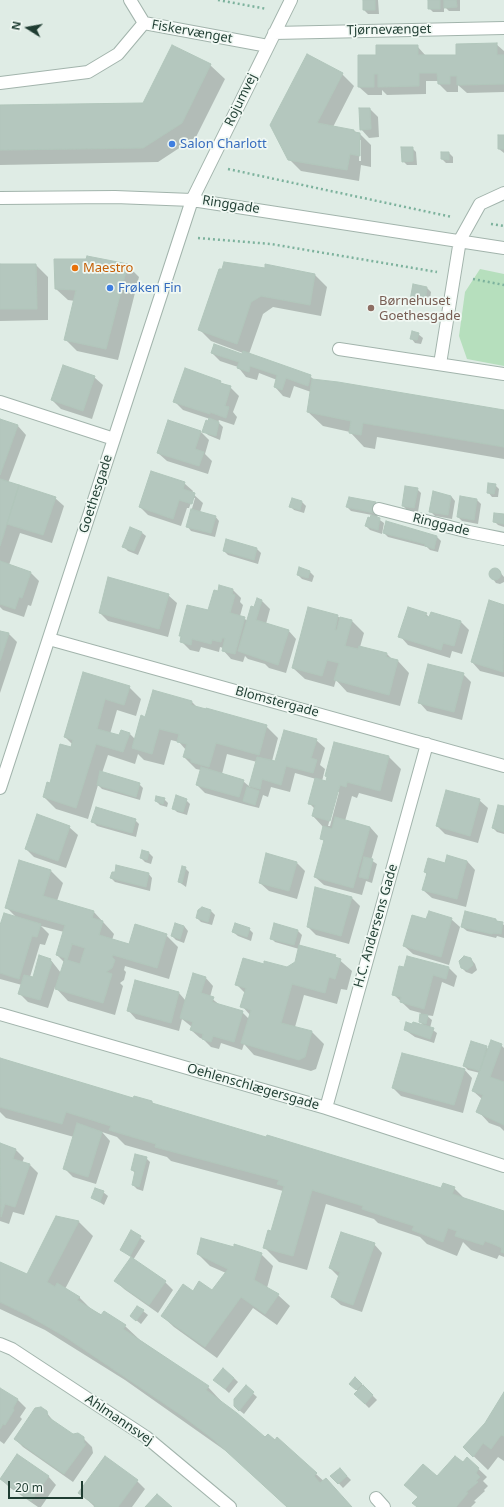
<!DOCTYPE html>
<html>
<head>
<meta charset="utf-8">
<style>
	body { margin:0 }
	#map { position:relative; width:504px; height:1507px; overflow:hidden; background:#dfece5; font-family:"Noto Sans",sans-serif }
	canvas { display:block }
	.north { position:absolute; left:8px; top:8px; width:40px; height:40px; -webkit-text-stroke:3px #f0f8f3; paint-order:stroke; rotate:281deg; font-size:11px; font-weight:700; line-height:16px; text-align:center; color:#1f3d32 }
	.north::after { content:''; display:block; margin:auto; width:14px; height:18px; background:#1f3d32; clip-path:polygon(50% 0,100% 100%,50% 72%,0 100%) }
	.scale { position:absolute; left:8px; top:1481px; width:75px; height:18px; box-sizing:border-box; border:2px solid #1f3d32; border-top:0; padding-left:5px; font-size:12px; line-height:14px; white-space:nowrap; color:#1f3d32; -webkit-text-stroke:3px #f0f8f3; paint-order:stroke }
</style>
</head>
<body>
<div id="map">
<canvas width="504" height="1507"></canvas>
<div class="north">N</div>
<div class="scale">20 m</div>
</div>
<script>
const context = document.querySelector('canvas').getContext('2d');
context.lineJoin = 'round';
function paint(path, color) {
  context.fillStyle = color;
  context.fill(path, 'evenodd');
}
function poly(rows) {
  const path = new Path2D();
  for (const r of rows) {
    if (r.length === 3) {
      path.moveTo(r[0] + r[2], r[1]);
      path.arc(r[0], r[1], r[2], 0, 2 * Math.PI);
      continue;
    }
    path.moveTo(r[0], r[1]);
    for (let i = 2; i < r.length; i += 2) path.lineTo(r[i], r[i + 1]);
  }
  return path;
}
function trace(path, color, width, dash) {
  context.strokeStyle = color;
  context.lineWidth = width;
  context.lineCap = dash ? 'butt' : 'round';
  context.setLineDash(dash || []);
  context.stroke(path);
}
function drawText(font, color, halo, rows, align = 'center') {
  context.font = font + ' "Noto Sans",sans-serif';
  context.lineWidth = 3.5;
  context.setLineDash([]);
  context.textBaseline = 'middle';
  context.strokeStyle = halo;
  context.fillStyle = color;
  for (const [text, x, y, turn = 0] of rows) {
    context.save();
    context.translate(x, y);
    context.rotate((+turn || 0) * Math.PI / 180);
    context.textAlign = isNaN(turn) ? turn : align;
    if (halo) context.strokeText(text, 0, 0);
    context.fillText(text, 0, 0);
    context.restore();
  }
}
const green = poly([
	[480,269,504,274,504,366,467,359,459,336,465,292]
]);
const shadow = poly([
	[364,0,378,0,379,14,368,14,364,10],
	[429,0,460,0,460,11,449,11,444,6,444,12,433,12,429,8],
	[496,44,504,51,504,92,467,93,458,85,458,92,447,92,439,84,439,81,426,81,426,94,387,95,382,90,382,95,368,95,359,87,377,56,417,46,426,56,457,56],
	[210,65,225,79,196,137,158,162,0,165,0,106,143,104],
	[342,74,354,86,333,127,354,131,359,133,371,145,371,167,361,165,359,181,301,171,289,159],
	[359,140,361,140,361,161,359,161],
	[370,109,378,117,379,137,369,138,361,129],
	[504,136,504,153,499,149],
	[412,148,416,152,417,165,407,165,403,161],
	[449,153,453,157,453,163,446,163,442,159],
	[0,265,36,265,48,277,48,320,0,321],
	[127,265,139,277,118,360,77,351,65,339,75,301,68,300,56,289],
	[219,270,315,275,327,287,321,316,273,307,263,314,249,354,310,376,314,380,504,411,504,459,377,437,375,449,364,447,350,432,323,426,308,412,311,392,294,386,290,398,283,396,275,387,277,380,259,373,257,380,246,377,238,367,220,361,212,353,242,355,243,353,211,341,199,329],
	[413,285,427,288,431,292,429,306,415,304,411,299],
	[418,334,423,338,421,344,415,343,411,338],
	[94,377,103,385,92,419,61,409,52,400],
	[220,382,230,387,239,396,233,412,237,417,234,425,219,420,218,422,223,427,220,440,208,435,204,431,210,419,183,410,175,402],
	[0,420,18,426,26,435,8,483,55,498,64,506,52,543,20,533,9,565,31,573,39,581,31,606,28,605,24,617,3,610,0,607],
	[169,421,201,432,209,440,205,454,212,461,208,474,167,461,158,453],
	[184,483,193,491,192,493,203,503,200,512,215,516,219,521,215,537,191,531,187,526,195,498,193,498,189,508,187,508,181,526,148,515,140,507],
	[495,485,499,489,498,497,492,497,488,492],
	[417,489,421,493,418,512,407,510,403,506],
	[433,493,451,496,455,501,452,519,435,516,431,512],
	[461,497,477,500,481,504,478,524,462,521,458,517],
	[293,499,302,502,306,506,304,513,294,510,290,506],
	[376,503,380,507,377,518,384,523,382,534,370,530,366,526,372,515,351,511,347,507],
	[504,515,504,527,498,525,494,521],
	[141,532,146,536,138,555,128,551,123,546],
	[384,533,437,537,441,541,438,552,430,550,427,547,388,537],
	[257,549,261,553,258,564,228,555,224,551],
	[494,569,498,570,504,577,504,582,500,584,496,583,490,575,491,571],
	[310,572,314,576,312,582,302,579,298,575],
	[220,587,233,590,241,598,240,602,243,605,240,616,248,621,255,608,262,601,270,609,266,624,288,630,296,639,286,673,269,668,265,664,248,659,245,656,243,662,231,659,223,650,223,648,220,647,219,652,201,647,199,652,190,650,181,641,182,637,180,635,209,612],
	[168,595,177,603,168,637,108,621,100,613],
	[490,601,504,606,504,677,480,671,472,662],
	[309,608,352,621,364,633,360,647,387,654,392,659,398,661,409,673,400,706,347,692,336,680,334,687,305,679,293,668],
	[432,613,461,622,469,630,462,654,452,651,450,658,408,645,400,636,426,614,430,618],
	[0,632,9,634,17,642,0,693],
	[84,673,129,687,141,699,136,716,117,710,110,734,120,737,129,733,135,739,146,718,153,691,192,702,198,708,266,726,278,738,272,761,276,763,316,740,325,748,320,765,325,769,322,781,327,782,335,743,389,757,401,769,392,802,359,793,357,798,352,796,345,821,370,827,378,836,371,860,377,864,372,883,366,881,362,895,324,885,315,877,325,842,321,838,324,828,313,816,315,809,309,803,316,779,295,773,290,792,271,787,268,797,263,795,259,808,247,805,205,793,197,785,201,770,196,769,184,757,186,750,179,742,171,740,164,765,144,760,138,754,135,764,108,755,102,773,139,784,143,788,140,800,102,789,98,785,88,819,56,809,44,797,71,748,72,744,65,737],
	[227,754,257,762,250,787,243,781,222,774],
	[337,792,339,792,330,826,328,826],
	[463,674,471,682,462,720,427,711,419,702],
	[164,799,168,803,167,807,160,805,156,801],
	[186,800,190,804,187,815,177,812,173,808],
	[479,800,488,808,478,843,445,834,437,826],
	[504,808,504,834,497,832,493,828],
	[135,820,139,824,136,837,97,826,93,822],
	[69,827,78,835,66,868,34,857,26,849],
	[142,851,149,853,153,857,151,864,145,862,141,858],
	[448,856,467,861,475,870,466,907,432,898,423,890,427,875,425,872,445,864],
	[20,861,51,871,63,883,57,901,94,912,114,934,112,940,130,945,166,935,178,947,169,979,125,966,124,970,126,972,124,980,120,983,123,986,115,1015,68,1001,55,987,48,1008,28,1002,19,993,22,985,0,979,0,928,17,918,6,907],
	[41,926,64,932,57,955,64,962,61,973,50,959,34,979,30,977,40,944,45,945,49,934],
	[297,863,305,871,297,899,269,891,260,883],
	[185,868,189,872,186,887,179,882],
	[148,873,152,878,150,891,115,882,111,878],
	[352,898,360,906,349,944,316,935,308,927],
	[202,908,211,911,215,915,212,925,201,922,197,918],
	[451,919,460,927,449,965,413,954,404,946,427,921],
	[496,920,504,925,504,938,497,936,496,938,467,931,462,927],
	[184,926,188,931,184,943,176,940,172,936],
	[249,929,253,933,251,941,238,936,233,932],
	[298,931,302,935,299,946,335,956,352,971,347,990,341,989,337,1004,304,995,295,1027,312,1032,324,1044,316,1069,311,1071,254,1055,244,1044,242,1050,221,1043,219,1049,211,1047,203,1039,200,1038,191,1030,192,1027,182,1019,179,1031,136,1019,128,1010,179,993,186,1001,205,977,213,986,210,997,221,1006,242,1012,249,1019,250,1015,242,1006,245,993,236,984,265,965,287,969,296,963,299,949,275,942,271,938],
	[471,959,475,964,477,970,472,974,466,972,462,968],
	[400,967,449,968,457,976,454,987,442,982,433,1016,426,1015,432,1020,430,1028,437,1033,434,1043,415,1037,405,1030,424,1026,420,1022,421,1013,410,1010,393,994],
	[501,1045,504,1048,504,1131,500,1127,489,1123,478,1111,482,1099,473,1091,480,1073,468,1070,464,1066,486,1047,489,1050],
	[0,1059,134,1099,152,1102,154,1105,442,1189,454,1188,466,1200,504,1212,504,1257,499,1255,497,1259,471,1250,463,1242,457,1256,427,1244,420,1237,378,1223,374,1219,326,1204,307,1270,279,1262,264,1247,272,1232,283,1191,171,1161,167,1157,125,1145,117,1137,102,1132,110,1141,96,1184,73,1177,64,1168,74,1137,6,1118,0,1112],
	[464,1069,472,1078,463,1113,401,1096,393,1088],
	[0,1144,15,1149,24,1158,22,1163,30,1165,38,1173,24,1215,13,1212,9,1224,0,1221],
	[146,1158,150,1162,143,1191,137,1189,133,1185,136,1174,132,1170],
	[103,1192,108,1196,104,1205,93,1198],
	[57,1217,79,1222,93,1236,65,1289,79,1297,92,1310,125,1326,140,1340,208,1387,222,1402,221,1403,265,1439,316,1474,352,1507,287,1507,230,1454,125,1380,45,1330,0,1309,0,1263,28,1276],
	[132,1232,145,1241,133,1260,165,1282,173,1290,158,1313,124,1289,116,1281,132,1258,121,1249],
	[374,1244,382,1253,362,1312,341,1305,332,1297,339,1277,330,1268],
	[198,1254,261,1254,273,1266,267,1288,278,1295,290,1306,277,1325,253,1308,217,1358,174,1327,162,1316,193,1292,212,1292,226,1273,210,1266],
	[138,1307,148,1315,141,1324,131,1316],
	[234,1378,238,1382,229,1393,219,1384],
	[350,1384,361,1384,377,1400,369,1408,355,1394,358,1391],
	[246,1387,257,1397,244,1414,239,1410],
	[0,1389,18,1400,26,1408,20,1417,22,1419,4,1444,0,1441],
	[504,1394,504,1461,498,1457,488,1470,464,1447,486,1424],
	[46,1412,55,1423,73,1435,83,1438,92,1447,93,1453,73,1482,23,1447,15,1439],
	[467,1458,487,1477,483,1481,488,1486,484,1490,485,1491,474,1501,476,1502,471,1507,418,1507,419,1497,437,1477,463,1463],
	[340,1469,351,1480,343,1488,332,1476],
	[48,1476,56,1485,41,1507,38,1507,9,1487,1,1479],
	[137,1481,145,1489,132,1507,95,1507,80,1493]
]);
const building = poly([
	[363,0,375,0,375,10,363,10,363,0],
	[428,0,440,0,440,9,428,9,428,0],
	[444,0,456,0,457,7,444,8,444,0],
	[497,43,497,55,504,55,504,84,457,85,457,76,450,76,450,84,438,84,437,73,419,73,419,86,378,87,378,74,374,74,374,87,358,87,358,55,376,55,376,45,418,45,418,55,456,55,456,44,497,43],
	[172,45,211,64,182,123,143,148,0,150,0,105,143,103,172,45],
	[307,54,343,73,317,123,354,130,354,132,360,133,360,156,350,154,347,170,288,160,270,125,307,54],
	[359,108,370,108,371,129,360,130,359,108],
	[498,135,504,135,504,149,498,149,498,135],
	[401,147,413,147,413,161,402,162,401,147],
	[441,152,449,152,449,160,441,159,441,152],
	[87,256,128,264,106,349,64,340,76,290,55,289,54,259,86,259,87,256],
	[224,262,265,268,265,264,315,274,310,305,261,296,251,302,237,344,198,330,219,269,222,269,224,262],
	[0,264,36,264,37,309,0,309,0,264],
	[413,284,427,287,425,302,410,300,413,284],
	[412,331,419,333,417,340,410,339,412,331],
	[214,344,242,354,243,351,311,375,308,386,286,378,282,390,274,387,277,375,250,366,249,372,237,368,239,362,211,353,214,344],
	[63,365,95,376,83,411,51,400,63,365],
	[185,368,221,381,220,383,231,386,225,406,229,407,226,418,210,412,210,414,173,402,185,368],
	[312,379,338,382,504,410,504,447,363,423,361,435,349,433,351,421,307,412,312,379],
	[209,418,219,422,216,436,202,432,206,420,208,421,209,418],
	[0,419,18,425,0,475,0,419],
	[168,420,201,431,195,449,204,452,199,466,157,453,168,420],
	[151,471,185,482,183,489,195,493,192,504,179,500,173,519,139,507,151,471],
	[0,479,19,485,0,546,0,479],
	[488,483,496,484,494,494,487,493,488,483],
	[19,485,56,497,43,535,7,524,19,485],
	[405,486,418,488,414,508,402,506,405,486],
	[433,491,451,496,448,515,429,512,433,491],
	[460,496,477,499,474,520,457,517,460,496],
	[349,497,376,502,374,513,346,507,349,497],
	[292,498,302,501,300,510,289,507,292,498],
	[191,509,216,516,211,533,186,527,191,509],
	[494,513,504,514,504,524,493,522,494,513],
	[371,515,380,518,378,530,365,526,368,517,370,518,371,515],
	[386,521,437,536,434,549,425,546,425,544,383,533,386,521],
	[130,527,142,532,134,551,122,547,130,527],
	[226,539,257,548,254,560,223,551,226,539],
	[0,561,31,572,22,598,19,597,15,609,0,604,0,561],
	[299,567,310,571,308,578,297,575,299,567],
	[495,574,6],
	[108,577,169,594,159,629,99,613,108,577],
	[219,585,233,589,232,594,235,595,230,613,245,617,235,654,222,651,225,638,222,638,221,642,212,640,211,644,192,639,191,645,180,642,181,636,179,636,187,605,208,610,214,590,218,591,219,585],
	[257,598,262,600,256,620,289,630,278,665,238,651,251,606,254,607,257,598],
	[489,600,504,605,503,672,471,662,489,600],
	[308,607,338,615,335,630,337,630,340,617,352,620,345,646,358,649,359,646,387,653,386,657,398,660,389,695,334,680,339,663,327,660,322,676,292,668,308,607],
	[408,607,427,613,425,616,429,617,431,612,461,621,454,646,443,643,441,650,398,637,408,607],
	[0,631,9,633,0,661,0,631],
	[428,664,464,673,454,712,418,703,428,664],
	[83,672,130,686,124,705,105,699,97,729,119,735,121,730,130,733,123,752,96,744,76,808,43,797,47,782,50,783,60,744,71,747,73,740,64,737,83,672],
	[153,690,192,701,191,705,206,709,206,708,267,725,259,755,216,743,209,767,191,762,191,759,183,757,187,744,177,742,179,734,159,729,152,754,132,748,141,715,145,717,153,690],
	[284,730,317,739,311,758,317,760,313,773,286,766,281,785,262,779,260,789,249,786,257,757,275,761,284,730],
	[334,742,389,756,380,791,347,782,346,787,340,785,330,821,312,816,315,805,308,804,315,778,326,781,327,777,325,776,334,742],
	[201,767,244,780,239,797,196,785,201,767],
	[100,771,140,783,136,797,97,785,100,771],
	[247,787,259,791,255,805,243,801,247,787],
	[446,790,480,799,470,836,436,826,446,790],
	[176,795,187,799,183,812,172,809,176,795],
	[156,796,165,798,163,804,155,801,156,796],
	[498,805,504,806,504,832,492,828,498,805],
	[96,807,136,819,132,833,91,822,96,807],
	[37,814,70,826,58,861,25,849,37,814],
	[335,817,370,827,353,888,314,877,324,840,320,839,323,826,332,829,335,817],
	[142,850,149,852,147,860,140,858,142,850],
	[266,853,297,862,289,891,259,883,266,853],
	[447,855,467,861,457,899,422,890,427,873,424,872,428,858,445,863,447,855],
	[364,857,373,859,368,879,359,877,364,857],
	[19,860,51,870,43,896,94,911,92,918,103,921,99,935,129,944,135,924,167,934,157,968,113,955,112,957,115,960,112,968,106,972,112,974,103,1003,55,989,65,958,56,955,65,925,5,908,19,860],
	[72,944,85,948,80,964,67,960,72,944],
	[116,865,149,873,146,887,110,878,112,872,115,872,116,865],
	[182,866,186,867,182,883,178,882,182,866],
	[315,887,352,897,341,936,307,927,315,887],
	[202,907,211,910,208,922,196,918,198,910,202,907],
	[429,911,452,918,441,957,403,946,412,915,426,919,429,911],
	[465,911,496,919,496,921,503,922,501,934,493,933,492,934,461,927,465,911],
	[4,913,41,924,37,937,32,936,19,979,0,973,0,925,4,913],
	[175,923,184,926,180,939,171,936,175,923],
	[235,923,250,928,247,937,232,932,235,923],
	[274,923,298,930,294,945,270,939,274,923],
	[299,945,336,955,335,957,341,959,335,979,329,977,325,993,292,984,281,1023,312,1031,305,1057,299,1060,241,1043,251,1010,240,1007,246,988,235,985,243,958,264,964,264,961,287,967,295,962,299,945],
	[39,955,51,959,50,961,52,962,40,1000,18,994,24,975,33,977,39,955],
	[407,956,449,967,446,979,433,975,424,1009,400,1002,401,997,392,995,399,966,404,967,407,956],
	[464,956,471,958,473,965,467,970,461,968,459,961,464,956],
	[193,973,206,977,201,993,214,997,212,1002,243,1011,234,1042,213,1036,211,1042,202,1039,203,1034,190,1030,193,1022,180,1018,193,973],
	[135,980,179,992,171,1023,127,1011,135,980],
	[420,1014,428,1015,426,1024,419,1022,420,1014],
	[406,1022,412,1024,413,1022,434,1028,430,1039,404,1030,406,1022],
	[491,1040,502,1044,490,1077,504,1082,504,1125,476,1112,483,1095,472,1091,491,1040],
	[471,1041,487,1046,480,1071,463,1066,471,1041],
	[402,1053,465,1069,454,1105,392,1088,402,1053],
	[0,1058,133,1098,134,1096,152,1101,152,1103,266,1137,267,1135,441,1188,443,1183,455,1187,452,1194,504,1211,504,1253,501,1252,502,1248,493,1244,485,1241,483,1245,455,1236,457,1231,448,1228,443,1242,412,1230,414,1226,362,1209,363,1206,312,1190,293,1256,263,1248,268,1230,271,1231,284,1186,277,1184,279,1180,155,1147,156,1144,109,1130,111,1126,66,1112,62,1124,0,1107,0,1058],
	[77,1123,102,1132,88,1177,63,1169,77,1123],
	[0,1143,16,1149,13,1159,30,1164,15,1207,5,1204,1,1217,0,1143],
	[135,1154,147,1157,139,1187,132,1185,135,1171,131,1170,135,1154],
	[95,1188,104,1191,100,1202,91,1198,95,1188],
	[56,1216,79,1221,47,1282,55,1287,57,1283,80,1297,77,1300,101,1315,104,1311,126,1325,123,1329,209,1386,206,1390,237,1413,265,1437,268,1434,275,1440,277,1437,317,1473,314,1476,320,1483,326,1478,352,1507,287,1507,214,1440,184,1417,64,1336,29,1316,0,1302,0,1262,27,1274,56,1216],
	[131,1230,141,1236,130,1256,120,1250,131,1230],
	[341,1232,375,1243,353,1305,331,1297,340,1272,329,1268,341,1232],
	[201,1238,234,1247,234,1244,262,1253,254,1280,279,1294,265,1314,241,1297,205,1347,161,1316,183,1284,193,1291,199,1281,212,1290,228,1269,197,1254,201,1238],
	[131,1257,166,1281,149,1305,114,1281,131,1257],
	[137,1306,144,1310,136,1321,130,1316,137,1306],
	[223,1368,234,1378,225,1389,213,1380,223,1368],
	[355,1377,362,1384,356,1390,349,1384,355,1377],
	[246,1385,254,1392,239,1411,234,1406,234,1399,246,1385],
	[363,1385,373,1395,365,1404,354,1394,363,1385],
	[0,1388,18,1399,13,1408,14,1410,5,1425,3,1424,0,1429,0,1388],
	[504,1392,504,1436,501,1435,491,1449,483,1443,473,1457,463,1447,485,1423,504,1392],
	[41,1407,47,1411,48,1417,73,1434,78,1433,84,1437,84,1443,86,1444,64,1474,14,1439,35,1408,41,1407],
	[17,1454,49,1476,31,1501,0,1479,17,1454],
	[105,1456,138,1480,118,1507,94,1507,95,1505,78,1493,105,1456],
	[455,1456,463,1462,467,1457,479,1468,476,1473,480,1477,476,1481,478,1482,466,1492,468,1493,456,1507,417,1507,412,1503,418,1497,404,1485,423,1464,437,1476,455,1456],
	[340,1468,347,1476,338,1484,330,1476,340,1468],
	[157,1494,172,1507,145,1507,157,1494]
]);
const path = poly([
	[218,0,267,9],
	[228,169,452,217],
	[491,224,504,226],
	[198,238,271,244,437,272],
	[473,279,504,285]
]);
const minor = poly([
	[130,0,144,23,268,46],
	[274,33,504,28],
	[0,83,88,72,118,54,144,23],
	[0,198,115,197,192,200,504,248],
	[339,349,504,374],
	[440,364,460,240,480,204,504,193],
	[0,402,114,439],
	[379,509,469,532,504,539],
	[49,639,504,766],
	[0,788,192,200,291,0],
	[0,1014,326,1108,504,1166],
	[326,1108,427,744],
	[0,1344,12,1349,146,1437,230,1507],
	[376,1498,384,1507]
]);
const markers = [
	[172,144,4,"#3f7fe0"],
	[75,268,4,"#e8710a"],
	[110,288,4,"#3f7fe0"],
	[371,308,4,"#8d6e63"]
];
const streetNames = [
	["Tjørnevænget",389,30,-1],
	["Fiskervænget",192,32,10],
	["Rojumvej",241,100,-64],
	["Ringgade",231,205,9],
	["Goethesgade",96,494,-72],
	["Ringgade",441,525,14],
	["Blomstergade",277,702,15],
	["H.C. Andersens Gade",376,926,-74],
	["Oehlenschlægersgade",253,1087,16],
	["Ahlmannsvej",119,1420,34]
];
const shopNames = [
	["Salon Charlott",180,144],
	["Frøken Fin",118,288]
];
const foodNames = [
	["Maestro",83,268]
];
const educationNames = [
	["Børnehuset",379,301],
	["Goethesgade",379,316]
];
paint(green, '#b6dfbd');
paint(shadow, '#0003');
paint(building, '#b4c7be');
trace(building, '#b1c6bb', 1);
trace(minor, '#a2b4ac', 14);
trace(path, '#7db29d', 2.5, [2, 3]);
trace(minor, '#fff', 12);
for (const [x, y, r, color] of markers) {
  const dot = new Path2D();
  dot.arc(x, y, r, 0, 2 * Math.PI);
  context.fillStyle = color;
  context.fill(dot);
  trace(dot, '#f0f8f3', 1.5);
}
drawText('13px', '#1f3d32', '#f0f8f3', streetNames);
drawText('13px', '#366cbe', '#f0f8f3', shopNames, 'left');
drawText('13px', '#c56008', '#f0f8f3', foodNames, 'left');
drawText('13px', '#785e54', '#f0f8f3', educationNames, 'left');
</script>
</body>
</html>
